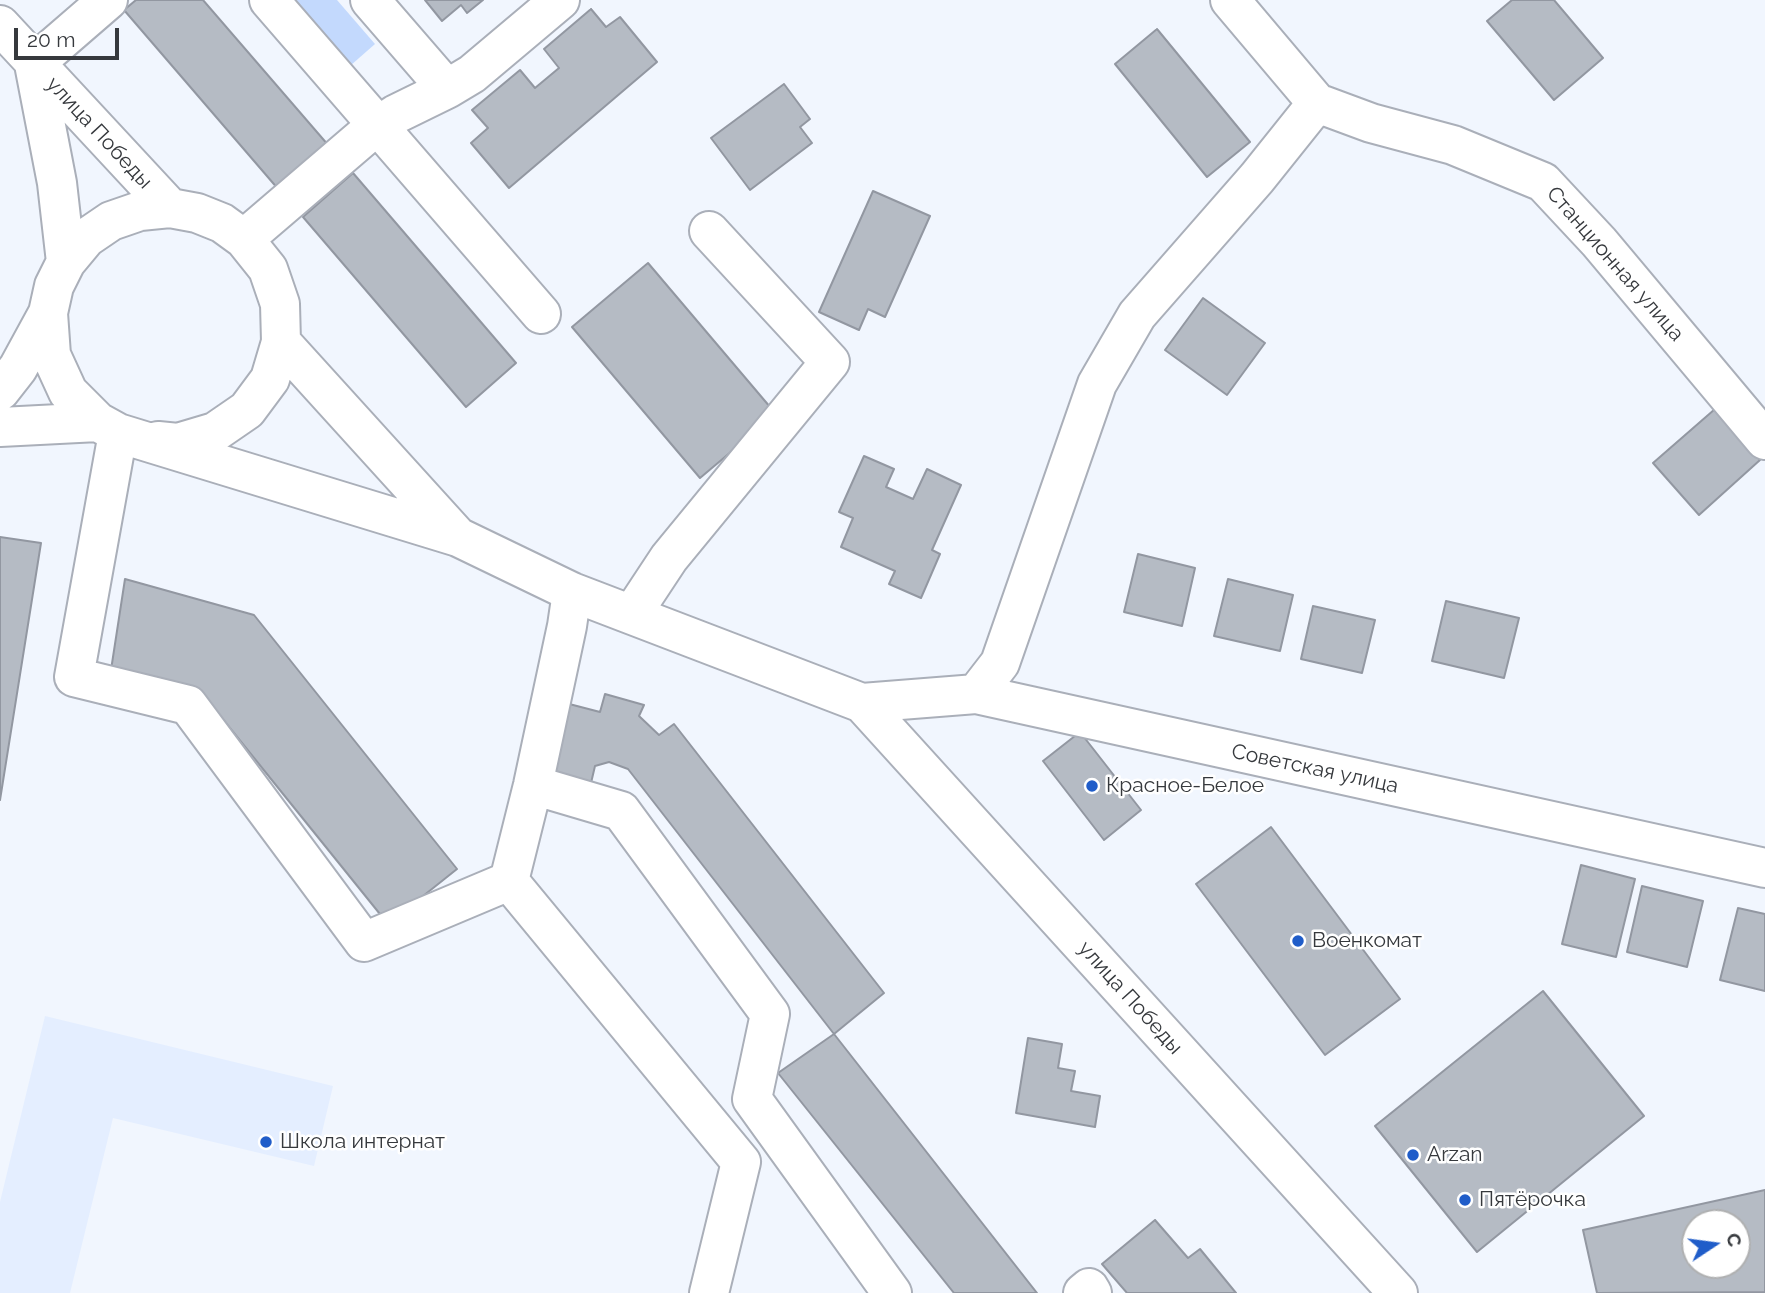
<!DOCTYPE html>
<html>
<head>
<meta charset="utf-8">
<style>
	body { margin:0 }
	#map { position:relative; width:1765px; height:1293px; overflow:hidden; background:#f1f6fe; font-family:Raleway,sans-serif }
	canvas { display:block }
	.north { position:absolute; left:1681px; top:1209px; width:70px; height:70px; box-sizing:border-box; background:#fff; border:2px solid #afb0b1; border-radius:50%; rotate:77deg; font-size:19px; font-weight:700; line-height:28px; text-align:center; color:#36393d }
	.north::after { content:''; display:block; margin:auto; width:24px; height:32px; background:#205dc9; clip-path:polygon(50% 0,100% 100%,50% 72%,0 100%) }
	.scale { position:absolute; left:14px; top:28px; width:105px; height:32px; box-sizing:border-box; border:4px solid #36393d; border-top:0; padding-left:9px; font-size:21px; line-height:24px; white-space:nowrap; color:#36393d; -webkit-text-stroke:5px #fff; paint-order:stroke }
</style>
</head>
<body>
<div id="map">
<canvas width="1765" height="1293"></canvas>
<div class="north">С</div>
<div class="scale">20 m</div>
</div>
<script>
const context = document.querySelector('canvas').getContext('2d');
context.lineJoin = 'round';
function paint(path, color) {
  context.fillStyle = color;
  context.fill(path, 'evenodd');
}
function poly(rows) {
  const path = new Path2D();
  for (const r of rows) {
    path.moveTo(r[0], r[1]);
    for (let i = 2; i < r.length; i += 2) path.lineTo(r[i], r[i + 1]);
  }
  return path;
}
function trace(path, color, width, dash) {
  context.strokeStyle = color;
  context.lineWidth = width;
  context.lineCap = dash ? 'butt' : 'round';
  context.setLineDash(dash || []);
  context.stroke(path);
}
function drawText(font, color, halo, rows, align = 'center') {
  context.font = font + ' Raleway,sans-serif';
  context.lineWidth = 5;
  context.setLineDash([]);
  context.textBaseline = 'middle';
  context.strokeStyle = halo;
  context.fillStyle = color;
  for (const [text, x, y, turn = 0] of rows) {
    context.save();
    context.translate(x, y);
    context.rotate((+turn || 0) * Math.PI / 180);
    context.textAlign = isNaN(turn) ? turn : align;
    if (halo) context.strokeText(text, 0, 0);
    context.fillText(text, 0, 0);
    context.restore();
  }
}
const built = poly([
	[45,1016,333,1086,314,1166,113,1118,70,1293,0,1293,0,1202]
]);
const green = poly([
	[280,0,337,0,375,44,342,73]
]);
const building = poly([
	[136,0,203,0,329,146,279,190,124,10,136,0],
	[425,0,483,0,467,13,461,5,442,21,425,0],
	[1512,0,1554,0,1603,58,1554,100,1487,21,1512,0],
	[591,9,606,27,620,17,657,62,509,188,471,143,488,128,472,110,520,70,535,88,559,68,544,49,591,9],
	[1157,29,1250,142,1207,177,1115,64,1157,29],
	[784,84,810,119,800,127,812,143,750,190,711,138,784,84],
	[353,173,516,363,466,407,303,217,353,173],
	[873,191,930,216,885,317,868,309,859,330,819,312,873,191],
	[648,263,776,414,700,478,572,327,648,263],
	[1203,298,1265,343,1227,395,1165,350,1203,298],
	[1715,409,1760,460,1699,515,1653,463,1715,409],
	[864,456,894,469,886,487,913,499,927,469,961,485,932,550,940,554,921,598,889,584,895,571,841,547,853,518,839,512,864,456],
	[0,537,41,543,0,800,0,537],
	[1138,554,1195,568,1182,626,1124,612,1138,554],
	[125,579,254,615,457,869,388,924,200,691,111,670,125,579],
	[1228,579,1293,595,1280,651,1214,636,1228,579],
	[1446,601,1519,618,1504,678,1432,661,1446,601],
	[1313,606,1375,620,1362,673,1301,659,1313,606],
	[605,694,644,705,639,716,659,735,674,724,884,993,834,1034,628,769,609,762,595,766,591,783,535,768,550,699,600,712,605,694],
	[1080,732,1141,810,1104,840,1043,761,1080,732],
	[1271,827,1400,999,1325,1055,1196,884,1271,827],
	[1581,865,1635,879,1616,957,1562,944,1581,865],
	[1642,886,1703,901,1687,967,1627,952,1642,886],
	[1738,908,1765,914,1765,991,1720,980,1738,908],
	[1543,991,1644,1116,1477,1252,1375,1126,1543,991],
	[834,1034,1037,1293,954,1293,778,1073,834,1034],
	[1028,1038,1062,1044,1058,1068,1075,1071,1071,1091,1100,1096,1095,1127,1016,1113,1028,1038],
	[1765,1190,1765,1292,1597,1293,1583,1230,1765,1190],
	[1695,1223,1737,1223,1737,1265,1695,1265,1695,1223],
	[1155,1220,1188,1258,1200,1249,1236,1293,1127,1293,1102,1264,1155,1220]
]);
const minor = poly([
	[269,0,541,314],
	[1230,0,1317,103,1371,123,1453,145,1543,182,1599,242,1765,440],
	[0,25,170,208],
	[34,64,57,183,66,262],
	[34,64,108,0],
	[447,89,472,74,560,0],
	[244,239,369,132,396,114,447,89,370,0],
	[48,313,51,355,68,392,98,422,118,433,458,537,572,592,862,703,976,694,1765,868],
	[281,342,458,537],
	[0,391,18,368,48,313,54,286,66,262,86,238,111,221,140,211,170,208,197,213,222,223,244,239,268,269,280,304,281,342,270,379,247,410,215,432,178,443,158,441],
	[0,427,98,422],
	[118,433,74,677,188,705,364,942,509,881],
	[572,592,567,626,533,785,509,881,741,1162,709,1293],
	[632,614,669,558,830,362,709,231],
	[976,694,1000,663,1097,384,1137,315,1257,178,1317,103],
	[862,703,1398,1293],
	[533,785,621,811,770,1014,752,1099,892,1293],
	[1083,1293,1089,1288,1092,1293]
]);
const markers = [
	[1092,786,7,"#205dc9"],
	[1298,941,7,"#205dc9"],
	[266,1142,7,"#205dc9"],
	[1413,1155,7,"#205dc9"],
	[1465,1200,7,"#205dc9"]
];
const streetNames = [
	["улица Победы",99,133,47],
	["Станционная улица",1615,264,49],
	["Советская улица",1315,769,12],
	["улица Победы",1130,998,48]
];
const poiNames = [
	["Красное-Белое",1106,786],
	["Военкомат",1312,941],
	["Школа интернат",280,1142],
	["Arzan",1427,1155],
	["Пятёрочка",1479,1200]
];
paint(built, '#e4eeff');
paint(green, '#c3d9fd');
paint(building, '#b5bbc4');
trace(building, '#9297a1', 2);
trace(minor, '#aaafb9', 42);
trace(minor, '#fff', 38);
for (const [x, y, r, color] of markers) {
  const dot = new Path2D();
  dot.arc(x, y, r, 0, 2 * Math.PI);
  context.fillStyle = color;
  context.fill(dot);
  trace(dot, '#fff', 2.5);
}
drawText('21px', '#36393d', '#fff', streetNames);
drawText('21px', '#36393d', '#fff', poiNames, 'left');
</script>
</body>
</html>
